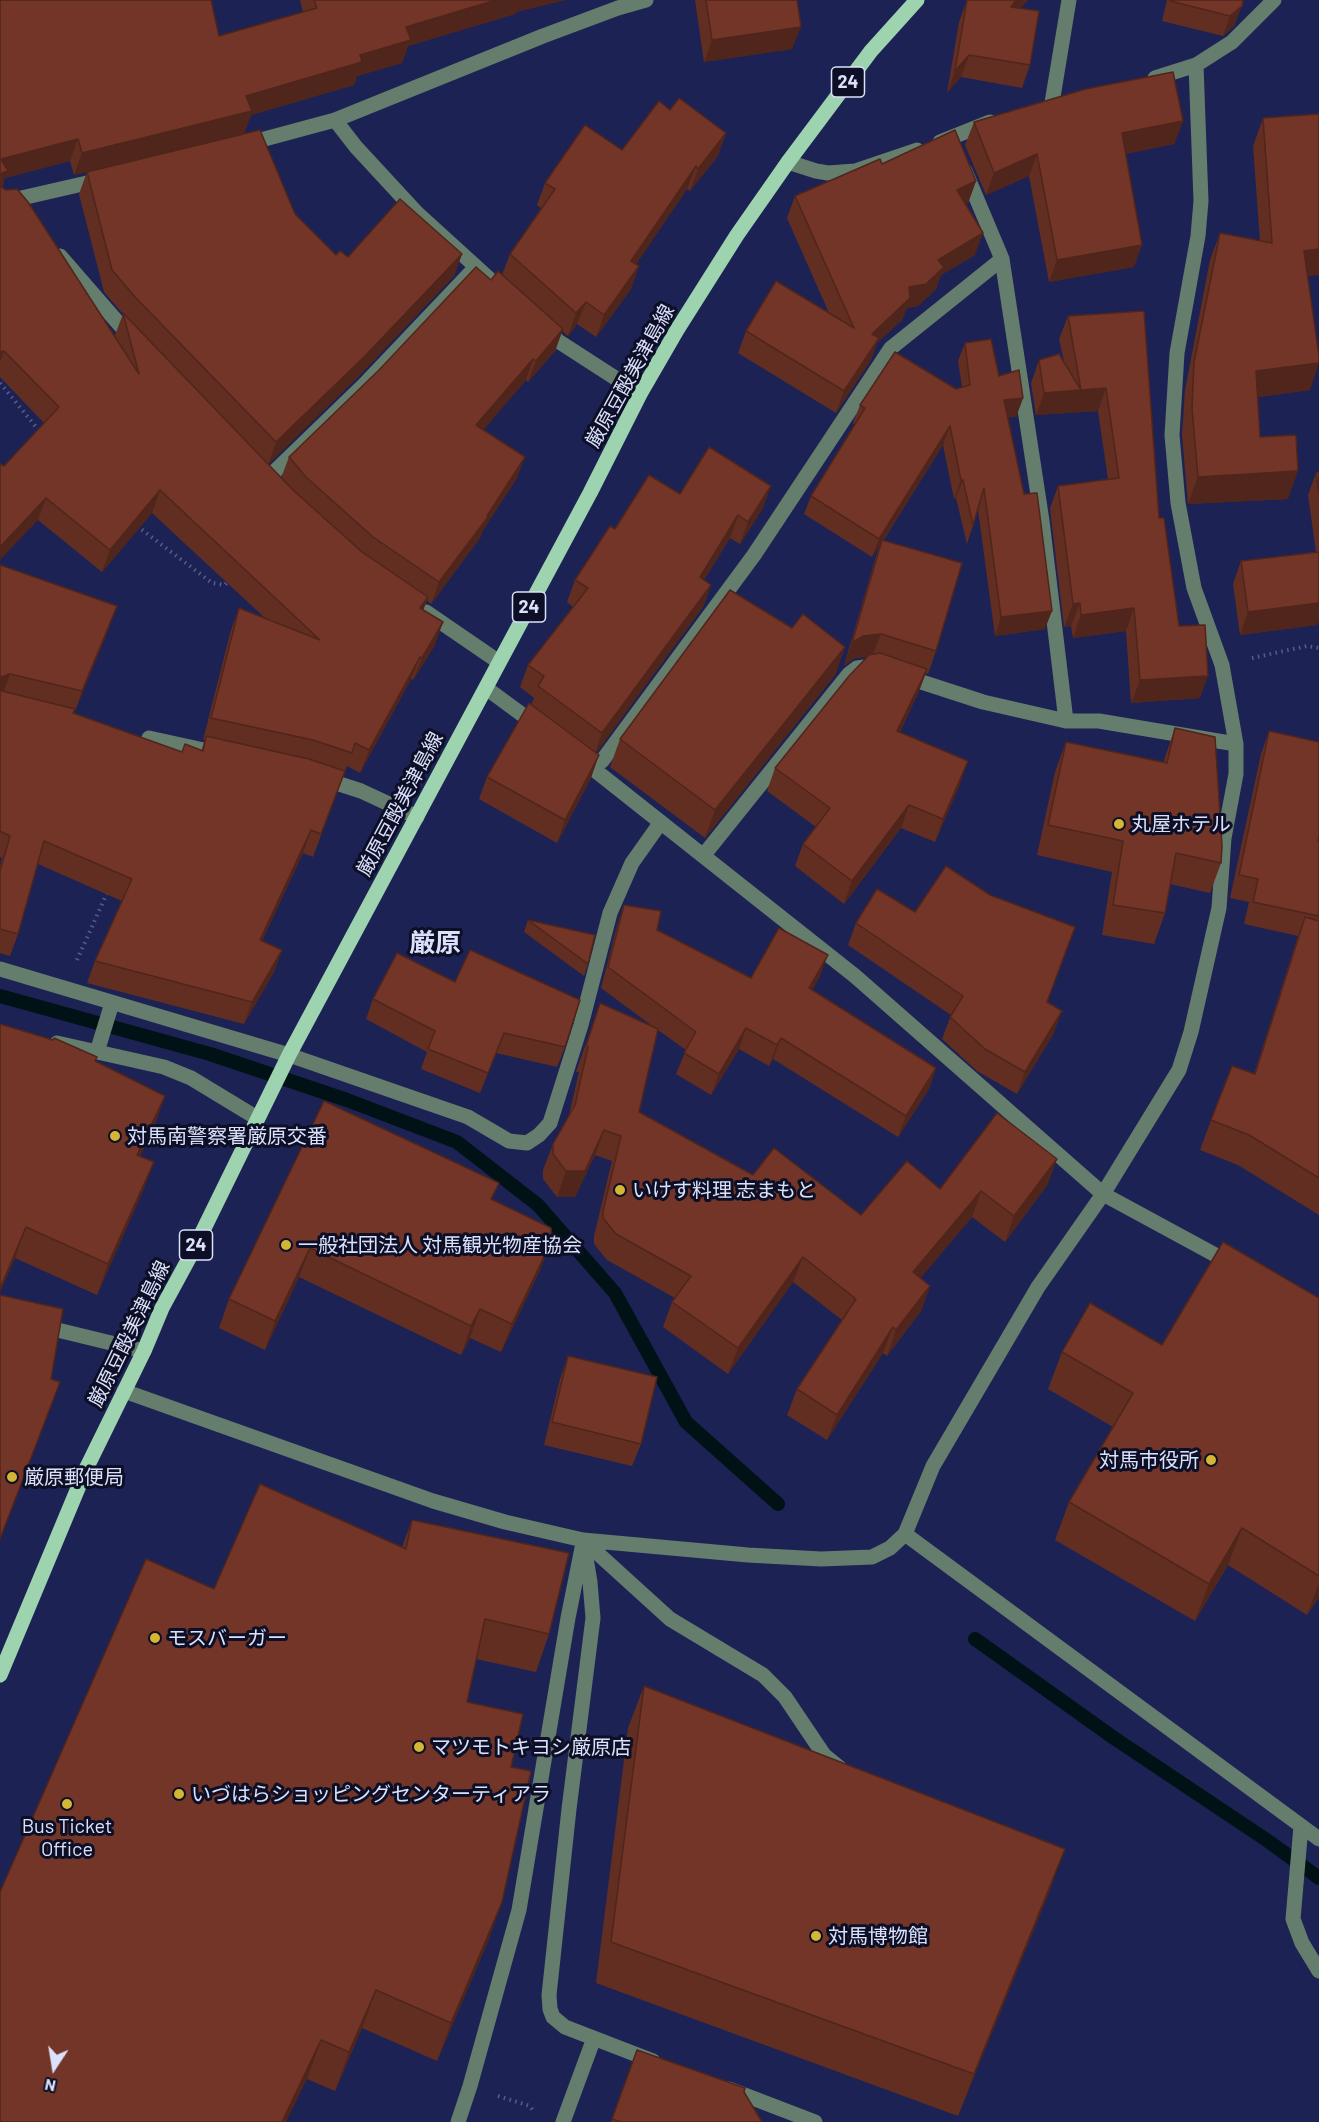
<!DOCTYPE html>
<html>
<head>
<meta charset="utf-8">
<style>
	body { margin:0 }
	#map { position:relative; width:1319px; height:2122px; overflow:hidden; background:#1d2254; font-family:Barlow,sans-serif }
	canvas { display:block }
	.north { position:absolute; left:24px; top:2038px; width:60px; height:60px; -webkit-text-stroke:4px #0c0f25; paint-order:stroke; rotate:192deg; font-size:16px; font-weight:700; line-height:24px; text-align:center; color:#dbe1fb }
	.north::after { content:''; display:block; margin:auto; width:21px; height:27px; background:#dbe1fb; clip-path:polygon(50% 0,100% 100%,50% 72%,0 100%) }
</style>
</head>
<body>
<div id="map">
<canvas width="1319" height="2122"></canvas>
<div class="north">N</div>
</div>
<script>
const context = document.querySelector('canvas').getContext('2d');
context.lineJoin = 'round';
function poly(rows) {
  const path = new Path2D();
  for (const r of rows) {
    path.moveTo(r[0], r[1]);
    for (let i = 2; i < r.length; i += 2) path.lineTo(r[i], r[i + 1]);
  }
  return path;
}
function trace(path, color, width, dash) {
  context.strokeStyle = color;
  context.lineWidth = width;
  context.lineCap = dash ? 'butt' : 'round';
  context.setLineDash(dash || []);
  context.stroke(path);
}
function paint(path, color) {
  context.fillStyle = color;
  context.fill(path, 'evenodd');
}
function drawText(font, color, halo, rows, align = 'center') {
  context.font = font + ' Barlow,"Noto Sans JP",sans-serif';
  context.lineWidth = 6;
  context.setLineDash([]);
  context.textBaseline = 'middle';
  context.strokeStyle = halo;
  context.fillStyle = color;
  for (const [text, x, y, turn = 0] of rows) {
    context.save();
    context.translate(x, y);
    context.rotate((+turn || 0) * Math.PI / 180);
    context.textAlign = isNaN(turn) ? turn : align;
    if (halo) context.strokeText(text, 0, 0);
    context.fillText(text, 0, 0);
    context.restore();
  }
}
const stream = poly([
	[0,996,210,1054,347,1100,457,1142,538,1205,615,1293,686,1422,778,1504],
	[975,1639,1114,1738,1268,1841,1319,1878]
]);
const path = poly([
	[0,383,41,433],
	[137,526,212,583,225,585,230,579],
	[1252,658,1307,646,1319,648],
	[77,960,108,891],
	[498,2096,530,2106,534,2112]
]);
const minor = poly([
	[1155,78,1196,65,1232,42,1274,0],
	[1052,103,1069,0],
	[335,120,356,147,417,213,506,294],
	[940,142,990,122],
	[246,144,335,120,543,36,618,8,646,0],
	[788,162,816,171,828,173,855,171,917,150],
	[965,171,1002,259,1042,521,1066,721],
	[0,203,100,180],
	[60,256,133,340],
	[544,328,558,341,640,394],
	[267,479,364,385,476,267],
	[426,612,499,662],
	[903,676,983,702,1066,721,1099,721,1236,744],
	[486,688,539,727],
	[149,738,222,754],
	[577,756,855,976,1103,1194,1232,1264],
	[602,761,754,555,891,348,1002,259],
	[321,778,361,791,417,817],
	[703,856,849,674,857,668,872,666],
	[0,969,289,1055,468,1117,509,1141,527,1143,539,1135,550,1123,581,1025,610,913,632,863,661,822],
	[57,1043,164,1067,191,1078,257,1118],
	[97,1052,112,1003],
	[0,1316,144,1351],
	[124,1391,433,1501,505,1522,583,1540,748,1555,821,1559,872,1557,890,1548,905,1534,933,1466,1038,1287,1103,1194,1179,1070,1191,1032,1219,908,1224,838,1236,774,1236,744,1222,665,1194,588,1178,503,1172,435,1177,353,1198,236,1201,201,1196,65],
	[905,1534,1319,1839],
	[583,1540,590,1582,593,1618,569,1809,549,1995,550,2009,553,2017,565,2027,653,2061],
	[583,1540,670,1619,763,1675,785,1697,824,1755,840,1768],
	[1301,1826,1293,1919,1302,1943,1319,1971],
	[729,2089,815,2122],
	[458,2122,470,2086,519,1910,568,1618,582,1548],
	[563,2122,594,2038]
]);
const major = poly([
	[0,1675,86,1469,144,1351,162,1308,193,1251,289,1055,590,493,640,394,677,330,737,235,788,162,871,51,917,0]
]);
const wall = poly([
	[0,0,219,36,303,12,300,0,565,0,516,12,515,14,408,46,402,63,357,76,354,85,251,115,244,133,295,214,336,255,348,257,462,254,454,276,357,378,268,464,281,478,289,457,491,280,502,275,510,254,542,209,537,205,545,183,622,150,670,110,726,133,718,156,690,191,687,189,636,264,639,266,631,289,596,337,577,324,568,336,562,331,555,351,528,382,526,380,483,430,517,478,483,530,480,538,431,604,427,600,423,610,435,645,413,680,411,679,360,773,347,766,313,857,303,853,262,941,282,950,274,972,244,1024,87,983,95,961,122,901,38,864,18,934,10,956,0,953,0,866,2,858,0,857,0,565,109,628,74,713,182,752,201,751,205,740,203,740,231,630,239,608,265,618,152,513,102,572,38,520,4,466,44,423,0,377],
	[70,161,74,175,87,172,79,194,104,292,123,314,115,335,116,338,2,188,5,178],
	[695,0,797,0,792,49,704,62],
	[967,0,1028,0,1021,8,1030,65,1022,88,961,77,947,93,959,22],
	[1167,0,1243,0,1234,26,1223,36,1162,21],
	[1319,114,1319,275,1308,276,1310,390,1258,397,1260,437,1288,499,1188,504,1182,435,1185,390,1210,260,1220,233,1260,241,1253,146,1263,118],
	[1183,121,1174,144,1125,154,1134,267,1049,282,1029,176,986,195,965,145,974,122],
	[882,164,976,181,968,203,966,204,975,255,941,275,936,289,918,306,907,308,902,320,877,343,871,360,836,413,738,353,746,331,829,313,787,218,795,196],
	[1144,311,1159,518,1179,626,1200,698,1131,703,1126,631,1073,638,1071,626,1064,627,1050,508,1058,486,1108,479,1098,411,1036,415,1031,383,1039,360,1064,361,1059,339,1068,316],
	[965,343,1023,398,1016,417,1008,417,1045,629,995,636,978,510,967,544,956,498,954,499,943,445,883,541,936,651,928,674,926,673,919,691,900,732,960,784,935,842,901,828,844,904,795,866,803,844,816,827,767,791,775,768,867,657,855,658,844,666,874,563,880,544,872,557,804,514,811,496,855,425,853,423,860,405,962,387,958,361],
	[1319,472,1319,620,1317,625,1240,635,1233,584,1241,561,1316,552,1308,495,1316,473],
	[680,494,763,508,740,544,730,538,704,580,711,585,703,607,596,753,591,778,557,843,479,799,487,777,531,705,534,698,520,687,528,665,573,607,567,602,575,580,615,529],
	[845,647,835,675,705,838,610,767,620,739],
	[1175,728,1221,863,1210,893,1170,884,1165,913,1154,944,1102,935,1112,872,1037,855,1055,772,1066,742,1163,763],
	[1269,731,1319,841,1319,1215,1238,1165,1200,1150,1211,1120,1254,1074,1298,936,1244,924,1249,902,1230,898,1261,754],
	[624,905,657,930,751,978,820,976,812,990,936,1068,929,1089,898,1137,773,1059,769,1066,739,1049,711,1095,676,1074,686,1050,658,1030,639,1112,753,1175,861,1215,940,1189,1048,1184,1005,1242,972,1217,920,1278,930,1286,921,1311,887,1356,883,1353,827,1440,787,1415,797,1389,842,1320,793,1282,728,1374,663,1327,672,1302,675,1298,607,1260,594,1244,594,1236,612,1161,595,1155,575,1197,557,1197,543,1179,543,1170,553,1144,569,1115,579,1072,576,1072,600,1003,655,1028,601,988,617,926],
	[528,920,588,964,584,976,524,932],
	[856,923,1047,1003,1054,1033,1017,1094,977,1071,942,1039,951,1015,848,945],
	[373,999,565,1047,557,1067,496,1053,480,1093,421,1069,427,1052,366,1019],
	[0,1024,96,1061,165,1096,154,1127,140,1156,154,1162,142,1193,97,1295,15,1258,0,1292],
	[324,1101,540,1270,501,1352,470,1338,461,1355,299,1277,265,1350,219,1328,229,1299],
	[1319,1298,1319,1597,1307,1615,1228,1565,1195,1621,1055,1540,1069,1502,1113,1427,1048,1389,1062,1352,1162,1345],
	[568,1356,641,1444,632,1466,544,1445,560,1379],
	[412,1520,549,1634,536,1672,476,1659,467,1702,511,1767,502,1902,488,1941,437,2061,362,2028,335,2091,307,2079,214,1589,402,1547],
	[644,1686,1050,1890,958,2116,596,1983,628,1728],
	[637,2050,744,2092,762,2122,611,2122]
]);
const shadedWall = poly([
	[496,0,565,0,516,12,515,14,408,46,402,63,357,76,354,85,251,115,244,134,74,175,82,153,246,96,360,55,406,27],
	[1016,0,1028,0,1002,29,1011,7],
	[1242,6,1234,26,1223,36,1230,16],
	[801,27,792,49,704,62,712,40],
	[969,55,961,77,947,93,955,71],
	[1183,121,1174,144,1113,156,1122,133],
	[726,133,718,156,690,191,698,169],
	[78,139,70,161,5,178,0,193,1,159],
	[1037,154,1029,176,986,195,994,173],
	[696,166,687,189,623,284,631,261],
	[976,181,968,203,949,212,957,190],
	[983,233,975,255,941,275,936,289,918,306,907,308,902,320,877,343,871,360,836,413,844,391,872,334,909,287,938,260],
	[1142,245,1134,267,1049,282,1057,260],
	[1319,249,1319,275,1294,278,1304,251],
	[462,254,454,276,357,378,268,465,276,442],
	[639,266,631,289,596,337,604,315],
	[586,302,577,324,568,336,576,313],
	[563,329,555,351,528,382,536,361],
	[4,351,0,362,0,352],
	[533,359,526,380,469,447,476,425],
	[1319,363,1310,390,1246,399,1256,371],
	[1106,388,1098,411,1036,415,1044,393],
	[1023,398,1016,417,997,418,1004,400],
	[950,426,943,445,872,557,879,539],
	[525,457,517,478,483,530,480,538,431,604,439,582,487,516],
	[1298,471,1288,499,1188,504,1198,477],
	[961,480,963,480,956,498,954,499],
	[771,486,763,508,740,544,748,522],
	[160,490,152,513,102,572,110,550],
	[46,498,38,520,0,560,0,547],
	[738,515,730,538,691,600,700,577],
	[711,585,703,607,594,756,602,733],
	[428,597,420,619,420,608],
	[1080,603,1071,626,1064,627,1073,604],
	[1319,603,1319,620,1317,625,1240,635,1248,612],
	[117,606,109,628,74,714,82,691],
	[1134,608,1126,631,1073,638,1081,615],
	[1052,611,1045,629,995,636,1001,617],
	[443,622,435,645,413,680,422,658],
	[881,634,872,656,855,658,844,666,852,643,863,636],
	[845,647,835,675,705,838,715,810],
	[420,657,411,679,360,773,369,750],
	[927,669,919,691,889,754,897,731],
	[10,674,2,696,0,697,0,679,1,677],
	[1208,676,1200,698,1131,703,1140,680],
	[599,755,591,778,557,843,565,820],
	[968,761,960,784,935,842,943,819],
	[909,805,901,828,844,904,852,881],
	[311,830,303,853,252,962,260,940],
	[282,950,274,972,244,1024,252,1002],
	[828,955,820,976,802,1009,809,988],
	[1062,1011,1054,1033,1017,1094,1025,1072],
	[746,1028,739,1049,711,1095,719,1074],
	[781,1038,773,1059,769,1066,777,1045],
	[936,1068,929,1089,898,1137,906,1116],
	[165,1096,154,1127,126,1186,137,1155],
	[604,1130,595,1155,575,1197,557,1197,566,1171],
	[1057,1159,1048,1184,1005,1242,1014,1216],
	[154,1162,142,1193,97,1295,108,1264],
	[981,1191,972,1217,904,1298,913,1272],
	[26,1227,15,1258,0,1292,0,1288],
	[551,1242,540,1270,501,1352,512,1324],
	[310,1248,299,1277,265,1350,275,1321],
	[803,1257,793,1282,728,1374,738,1348],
	[930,1286,921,1311,887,1356,896,1330],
	[480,1309,470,1338,461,1355,471,1326],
	[893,1327,883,1353,827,1440,837,1415],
	[1242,1528,1228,1565,1195,1621,1209,1584],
	[1319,1583,1319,1597,1307,1615],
	[1065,1849,1050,1890,958,2116,974,2074],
	[502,1902,488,1941,437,2061,451,2023],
	[376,1990,362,2028,335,2091,349,2052],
	[321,2040,307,2079,286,2122,282,2122]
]);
const building = poly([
	[0,0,211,0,219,36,317,8,314,0,496,0,406,27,411,40,360,55,362,62,246,96,252,111,82,153,78,139,1,159,8,171,2,173,0,176,0,0],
	[706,0,797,0,801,27,712,40,706,0],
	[967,0,1016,0,1011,7,1039,11,1030,65,969,55,955,71,967,0],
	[1170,0,1243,0,1242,6,1230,16,1170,1,1170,0],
	[1173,72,1183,121,1122,133,1142,245,1057,260,1037,154,994,173,974,122,1086,89,1173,72],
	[679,98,726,133,698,169,696,166,631,261,639,266,604,315,586,302,576,313,510,254,555,189,545,183,585,125,622,150,659,101,670,110,679,98],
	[1319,114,1319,249,1304,251,1319,356,1319,363,1256,371,1260,437,1296,435,1298,471,1198,477,1192,408,1194,362,1220,233,1272,243,1263,118,1319,114],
	[260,130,295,214,336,255,340,251,348,257,400,199,462,254,365,356,276,442,135,297,112,270,87,172,260,130],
	[955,130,976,181,957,190,983,233,938,260,944,267,926,284,909,287,910,298,872,334,879,338,844,391,746,331,776,281,854,328,795,196,880,159,882,164,955,130],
	[0,183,1,187,6,190,17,189,28,202,139,374,123,313,293,490,362,552,428,597,420,608,443,622,422,658,420,657,369,750,355,743,352,753,313,740,211,718,239,608,320,640,160,490,110,550,46,498,0,547,0,464,4,466,59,407,4,351,0,352,0,183],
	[476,267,491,280,498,271,563,329,536,361,533,359,476,425,525,457,487,516,488,517,439,582,373,537,306,477,289,457,379,370,476,267],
	[1144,311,1159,518,1164,518,1179,626,1205,625,1208,676,1140,680,1134,608,1081,615,1080,603,1073,604,1058,486,1119,478,1106,388,1044,393,1039,360,1059,354,1081,390,1068,316,1144,311],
	[991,339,999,376,1019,370,1023,398,1004,400,1024,494,1037,493,1052,611,1001,617,984,488,973,525,963,480,961,480,950,426,879,539,811,496,865,408,860,405,895,352,956,389,970,385,965,343,991,339],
	[709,447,771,486,748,522,738,515,700,577,711,585,602,733,538,686,544,676,528,665,588,588,575,580,610,526,615,529,649,475,680,494,709,447],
	[1319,472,1319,493,1316,473,1319,472],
	[882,540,962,563,936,651,881,634,863,636,852,643,882,540],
	[1319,552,1319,603,1248,612,1241,561,1319,552],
	[0,565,117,606,82,691,10,674,1,677,0,679,0,565],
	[730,590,792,628,803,614,845,647,715,810,620,739,730,590],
	[880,653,927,669,897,731,968,761,943,819,909,805,852,881,803,844,830,808,775,768,849,676,869,655,880,653],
	[0,688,2,691,75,709,73,713,182,752,185,744,203,751,206,736,309,759,345,771,321,834,311,830,260,940,282,950,252,1002,95,961,132,879,44,841,18,934,0,929,0,871,10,836,0,831,0,688],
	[529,703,599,755,565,820,487,777,529,703],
	[1175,728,1215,737,1222,846,1221,863,1176,853,1165,913,1113,905,1123,841,1048,825,1066,742,1167,763,1175,728],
	[1269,731,1319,742,1319,836,1318,841,1319,841,1319,916,1253,902,1258,879,1239,875,1269,731],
	[946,866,990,895,1075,927,1047,1002,1062,1011,1025,1072,985,1049,950,1017,963,996,856,923,877,889,915,912,946,866],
	[624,905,661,911,657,930,751,978,779,928,828,955,809,988,936,1068,906,1116,781,1038,777,1045,746,1028,719,1074,684,1053,696,1032,608,967,624,905],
	[1305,917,1319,921,1319,1178,1249,1135,1211,1120,1232,1066,1255,1074,1305,917],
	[528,920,595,935,588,964,528,920],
	[470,950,580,1000,565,1047,504,1033,488,1073,428,1049,435,1031,373,999,397,953,455,982,470,950],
	[600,1003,658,1029,639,1112,753,1175,774,1148,861,1215,907,1161,940,1189,997,1113,1057,1159,1014,1216,981,1191,913,1272,930,1286,896,1330,893,1327,837,1415,797,1389,856,1299,803,1257,738,1348,672,1302,691,1276,616,1234,603,1218,603,1211,621,1136,604,1130,585,1171,566,1171,553,1154,553,1144,575,1105,588,1047,586,1046,600,1003],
	[0,1024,53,1040,54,1038,97,1057,95,1061,165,1096,137,1155,154,1162,108,1264,26,1227,0,1289,0,1024],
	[324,1101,499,1183,491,1199,551,1228,551,1242,512,1324,480,1309,471,1326,310,1248,275,1321,229,1299,324,1101],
	[1223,1242,1319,1298,1319,1576,1242,1528,1209,1584,1069,1502,1133,1393,1062,1352,1090,1303,1162,1345,1223,1242],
	[0,1295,63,1309,51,1379,60,1382,0,1539,0,1295],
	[568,1356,657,1377,641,1444,552,1422,568,1356],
	[260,1484,406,1549,412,1520,569,1553,549,1634,485,1619,467,1702,523,1714,511,1767,531,1771,502,1902,451,2023,376,1990,349,2052,321,2040,282,2122,0,2122,0,1892,146,1559,214,1589,260,1484],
	[644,1686,1065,1849,974,2074,611,1942,644,1686],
	[637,2050,745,2088,744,2092,762,2122,621,2122,612,2119,637,2050]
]);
const markers = [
	[1119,824,6,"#d5b534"],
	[115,1136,6,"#d5b534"],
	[620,1190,6,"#d5b534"],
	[286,1245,6,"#d5b534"],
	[1211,1460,6,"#d5b534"],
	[12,1477,6,"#d5b534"],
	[155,1638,6,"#d5b534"],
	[419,1747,6,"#d5b534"],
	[179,1794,6,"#d5b534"],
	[67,1804,6,"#d5b534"],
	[816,1936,6,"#d5b534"]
];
const shields = [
	[848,82,33],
	[529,607,33],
	[196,1245,33]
];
const shieldNames = [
	["24",848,82],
	["24",529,607],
	["24",196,1245]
];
const streetNames = [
	["厳原豆酘美津島線",630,376,-61],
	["厳原豆酘美津島線",400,804,-62],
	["厳原豆酘美津島線",129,1334,-64]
];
const poiNames = [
	["丸屋ホテル",1131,824],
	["対馬南警察署厳原交番",127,1136],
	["いけす料理 志まもと",632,1190],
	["一般社団法人 対馬観光物産協会",298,1245],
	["対馬市役所",1199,1460,"right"],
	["厳原郵便局",24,1477],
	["モスバーガー",167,1638],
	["マツモトキヨシ厳原店",431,1747],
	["いづはらショッピングセンターティアラ",191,1794],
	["Bus Ticket",67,1826,"center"],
	["Office",67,1849,"center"],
	["対馬博物館",828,1936]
];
const districtNames = [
	["厳原",435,943]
];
trace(stream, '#011216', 14);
trace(path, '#585d88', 4, [1.5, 4.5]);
trace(minor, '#647d6c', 15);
trace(major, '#9dd3ae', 15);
paint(wall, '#622e22');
paint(shadedWall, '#50251b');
paint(building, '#723527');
trace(building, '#50251b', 1.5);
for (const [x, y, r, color] of markers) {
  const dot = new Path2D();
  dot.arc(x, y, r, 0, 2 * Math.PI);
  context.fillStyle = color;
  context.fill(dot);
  trace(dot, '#0c0f25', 2);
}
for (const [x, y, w] of shields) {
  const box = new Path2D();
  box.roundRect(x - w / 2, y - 15, w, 30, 4.5);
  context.fillStyle = '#0c0f25';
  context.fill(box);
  trace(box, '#dbe1fb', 1.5);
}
drawText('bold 18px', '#dbe1fb', null, shieldNames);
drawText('20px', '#dbe1fb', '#0c0f25', streetNames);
drawText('20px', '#dbe1fb', '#0c0f25', poiNames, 'left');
drawText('bold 26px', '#dbe1fb', '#0c0f25', districtNames);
</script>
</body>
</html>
